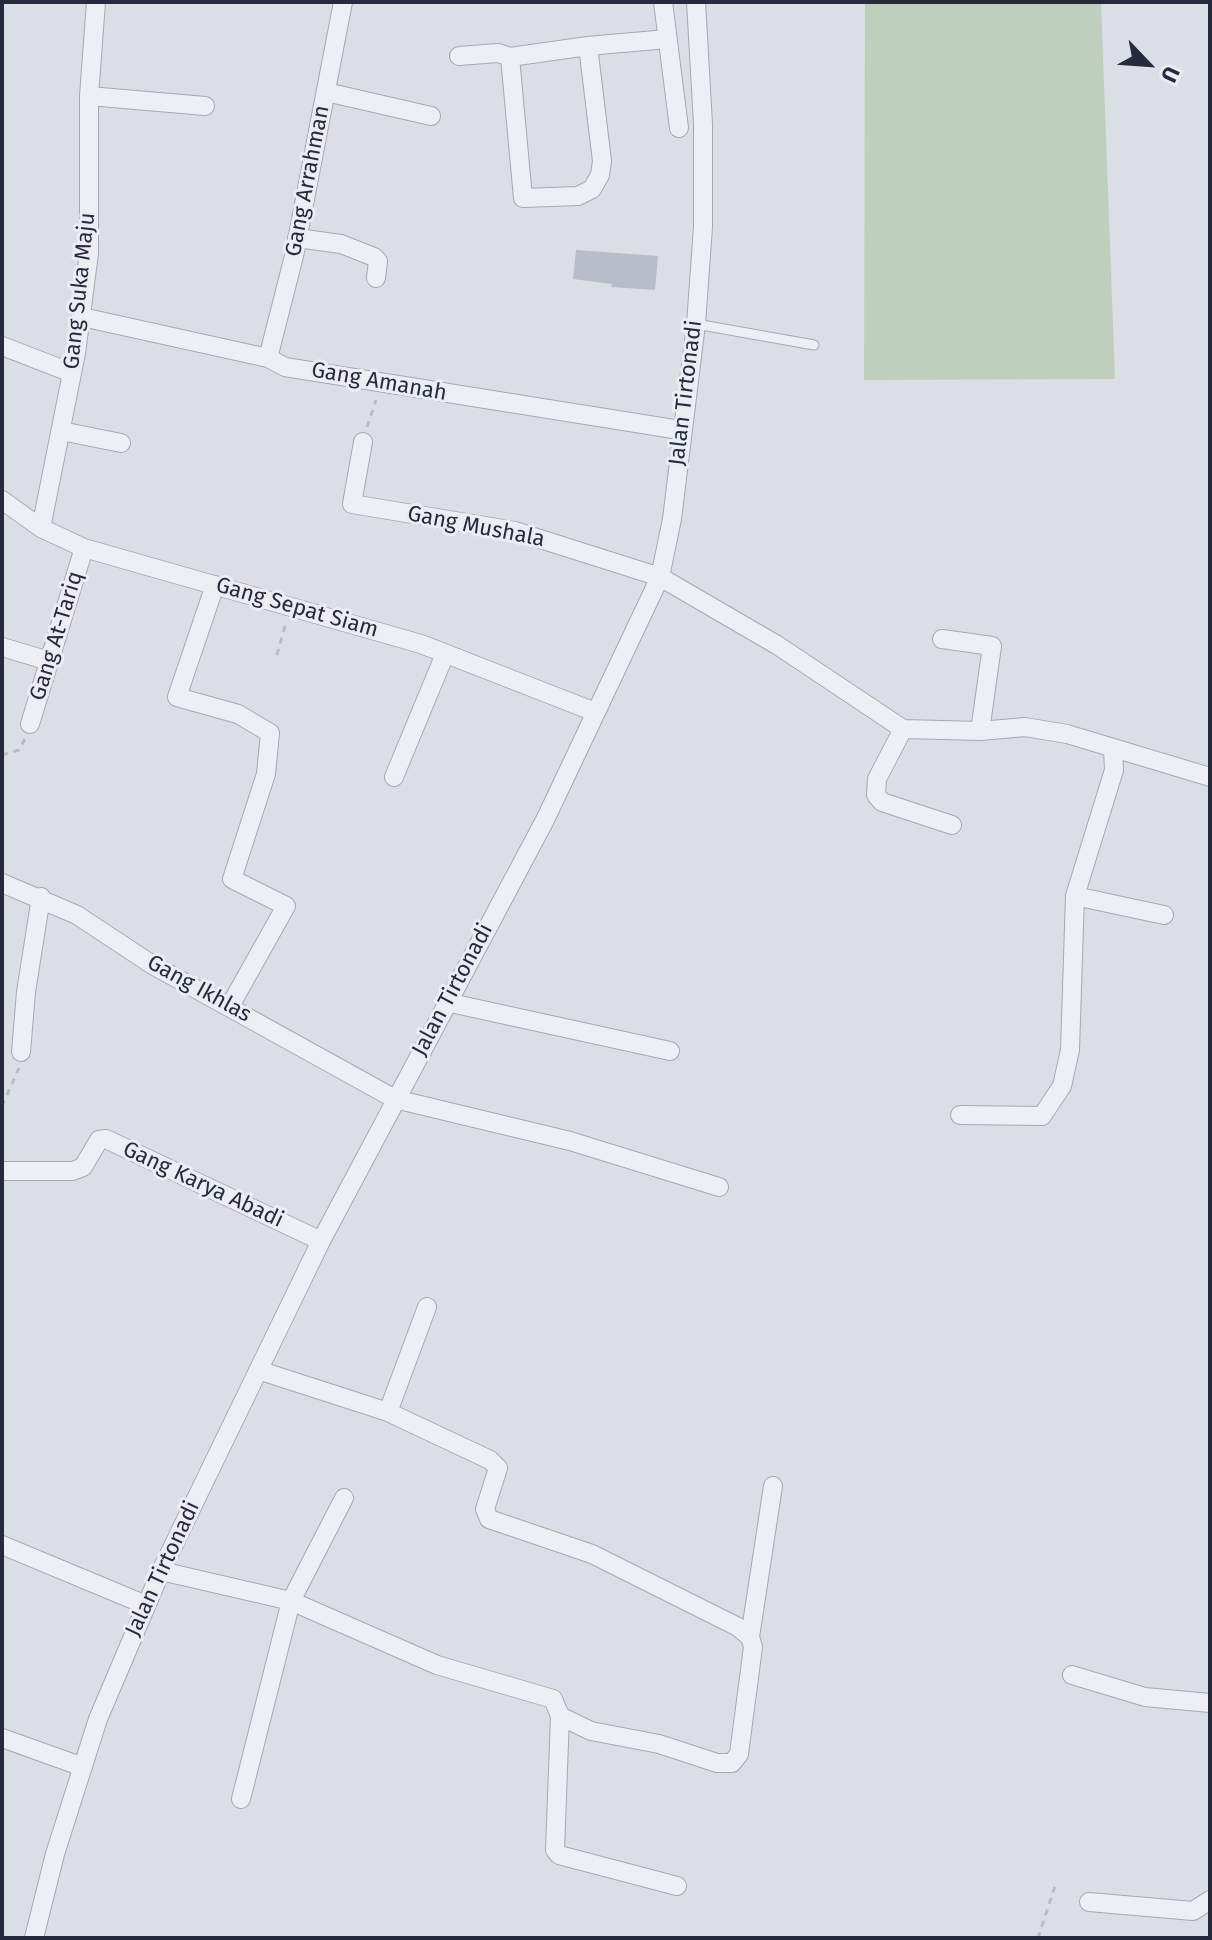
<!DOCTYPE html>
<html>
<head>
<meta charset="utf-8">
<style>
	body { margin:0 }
	#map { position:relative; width:1212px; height:1940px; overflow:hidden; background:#dcdee6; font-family:"Fira Sans",sans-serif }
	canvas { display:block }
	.frame { position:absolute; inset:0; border:4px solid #262a3c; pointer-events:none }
	.north { position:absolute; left:1108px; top:24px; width:80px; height:80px; -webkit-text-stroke:6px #ebedf4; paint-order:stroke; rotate:115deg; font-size:22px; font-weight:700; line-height:32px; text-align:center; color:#262a3c }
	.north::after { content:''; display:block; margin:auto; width:28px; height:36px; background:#262a3c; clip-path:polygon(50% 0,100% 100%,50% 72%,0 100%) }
</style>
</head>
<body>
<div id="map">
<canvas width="1212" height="1940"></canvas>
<div class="frame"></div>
<div class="north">U</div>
</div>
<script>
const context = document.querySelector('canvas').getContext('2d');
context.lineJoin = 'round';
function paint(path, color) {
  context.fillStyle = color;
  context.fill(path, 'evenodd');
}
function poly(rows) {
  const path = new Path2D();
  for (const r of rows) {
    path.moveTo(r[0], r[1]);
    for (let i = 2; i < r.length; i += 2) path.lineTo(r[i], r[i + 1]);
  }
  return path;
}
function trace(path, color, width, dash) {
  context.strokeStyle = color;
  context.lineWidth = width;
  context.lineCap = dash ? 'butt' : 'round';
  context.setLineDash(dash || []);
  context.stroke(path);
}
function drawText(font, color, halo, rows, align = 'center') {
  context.font = font + ' "Fira Sans",sans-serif';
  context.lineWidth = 6;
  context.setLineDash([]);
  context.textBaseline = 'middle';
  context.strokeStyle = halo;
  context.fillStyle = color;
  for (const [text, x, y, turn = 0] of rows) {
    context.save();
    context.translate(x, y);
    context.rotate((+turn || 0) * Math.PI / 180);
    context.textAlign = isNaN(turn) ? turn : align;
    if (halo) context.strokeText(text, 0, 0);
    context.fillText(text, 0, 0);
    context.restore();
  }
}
const green = poly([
	[865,2,1101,2,1115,379,864,380]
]);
const building = poly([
	[576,250,658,256,655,290,611,287,612,284,573,279]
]);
const path = poly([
	[367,427,376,400],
	[277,655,286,622],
	[2,755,19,750,25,739],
	[2,1106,19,1068],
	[1038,1938,1056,1883]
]);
const service = poly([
	[696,324,814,345]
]);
const minor = poly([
	[663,2,679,128],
	[588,46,602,161,600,175,592,189,578,196,523,198,510,57,588,46,667,39],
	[459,56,498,53,510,57],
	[326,92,431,116],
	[89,96,205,106],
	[297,238,341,244,374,257,378,261,376,278],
	[82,317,268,358,285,367,680,430],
	[2,346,72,373],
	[268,358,294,256,343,2],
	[61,431,121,443],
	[363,442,352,504,515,531,660,577,777,645,903,729,980,731,1025,727,1067,734,1210,777],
	[2,500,41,528,84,548,421,644,595,712],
	[41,528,76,353,89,253,89,96,96,2],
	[215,585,177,697,238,714,270,733,266,774,232,879,286,906,230,1006],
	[942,639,992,646,980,731],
	[2,647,49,661],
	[30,724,84,548],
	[903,729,877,779,876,795,882,802,952,825],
	[394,777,445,654],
	[2,883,77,915,151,964,395,1099,570,1141,719,1187],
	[1075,896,1164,915],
	[446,1002,670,1051],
	[21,1052,26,992,41,897],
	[960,1115,1042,1116,1062,1086,1070,1050,1075,896,1114,770,1113,748],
	[2,1171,73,1171,83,1167,99,1140,106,1139,321,1241],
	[258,1370,388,1412,490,1460,498,1468,485,1509,489,1519,592,1554,738,1627,750,1637,753,1647,739,1754,732,1763,717,1763,659,1744,591,1731,560,1716],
	[388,1412,427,1307],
	[2,1545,146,1605],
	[161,1571,291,1601,437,1665,553,1699,560,1716,555,1850,559,1855,677,1886],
	[750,1637,773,1486],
	[1072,1675,1145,1697,1210,1703],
	[2,1738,83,1767],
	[241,1799,291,1601,344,1498],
	[1089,1902,1193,1911,1210,1900],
	[34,1938,55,1854,98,1719,161,1571,321,1241,545,820,660,577,672,519,696,324,703,227,703,124,696,2]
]);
const streetNames = [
	["Gang Arrahman",308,181,-79],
	["Gang Suka Maju",80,291,-84],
	["Gang Amanah",379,382,10],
	["Jalan Tirtonadi",686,393,-83],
	["Gang Mushala",476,527,11],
	["Gang Sepat Siam",297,608,16],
	["Gang At-Tariq",57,636,-73],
	["Gang Ikhlas",199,989,29],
	["Jalan Tirtonadi",453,990,-62],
	["Gang Karya Abadi",203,1185,25],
	["Jalan Tirtonadi",163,1569,-65]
];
paint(green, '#bed0bd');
paint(building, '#b9bcc9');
trace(service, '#a5a8b3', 11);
trace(minor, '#a5a8b3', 20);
trace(path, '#babcc4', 3, [6, 6]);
trace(service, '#eeeff4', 9);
trace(minor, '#eeeff4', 18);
drawText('22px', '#262a3c', '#ebedf4', streetNames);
</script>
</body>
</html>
